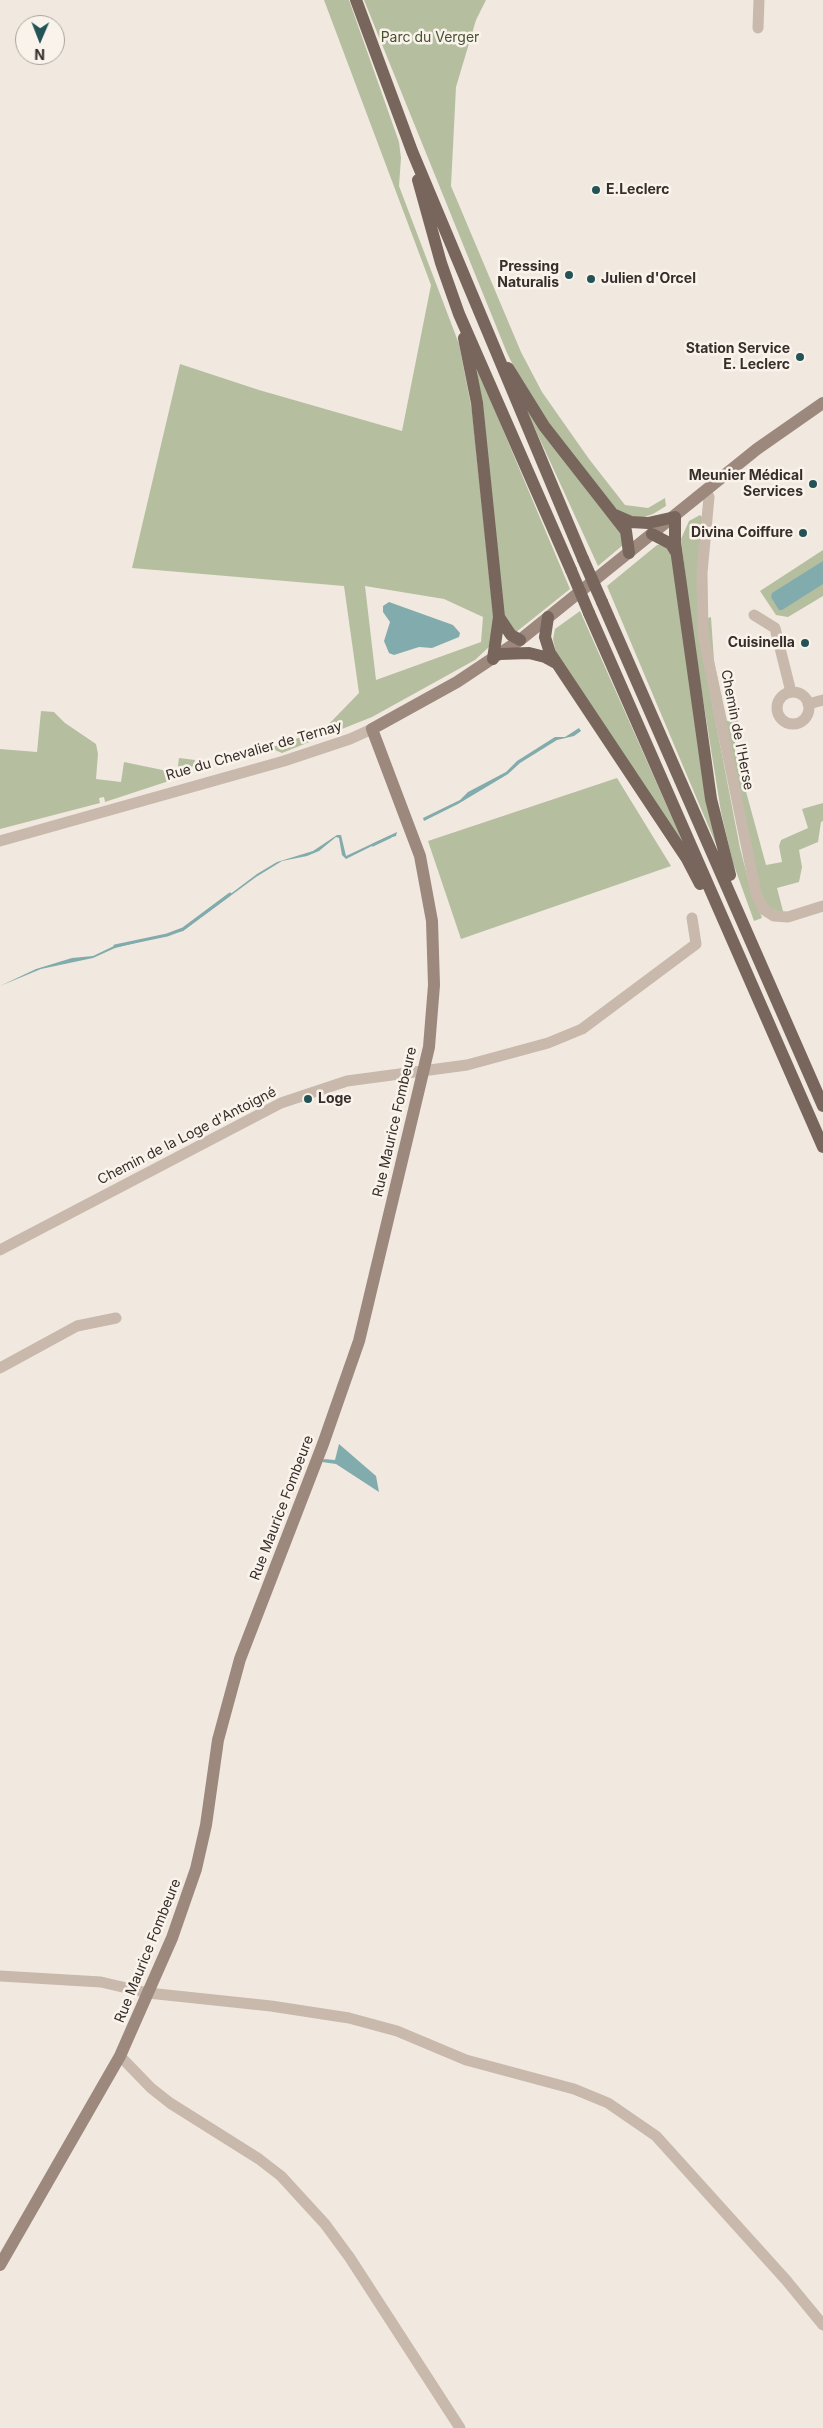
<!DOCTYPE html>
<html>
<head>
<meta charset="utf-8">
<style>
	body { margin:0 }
	#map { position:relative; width:823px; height:2428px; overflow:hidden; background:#f1e9df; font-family:Inter,sans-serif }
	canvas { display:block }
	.north { position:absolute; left:15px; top:15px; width:50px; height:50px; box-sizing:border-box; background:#f9f3ec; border:1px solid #aba49e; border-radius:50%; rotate:181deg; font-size:14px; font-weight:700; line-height:20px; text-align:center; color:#372e2a }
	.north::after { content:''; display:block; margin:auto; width:18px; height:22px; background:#235355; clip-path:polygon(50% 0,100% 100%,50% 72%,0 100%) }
</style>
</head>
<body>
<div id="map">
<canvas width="823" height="2428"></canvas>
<div class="north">N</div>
</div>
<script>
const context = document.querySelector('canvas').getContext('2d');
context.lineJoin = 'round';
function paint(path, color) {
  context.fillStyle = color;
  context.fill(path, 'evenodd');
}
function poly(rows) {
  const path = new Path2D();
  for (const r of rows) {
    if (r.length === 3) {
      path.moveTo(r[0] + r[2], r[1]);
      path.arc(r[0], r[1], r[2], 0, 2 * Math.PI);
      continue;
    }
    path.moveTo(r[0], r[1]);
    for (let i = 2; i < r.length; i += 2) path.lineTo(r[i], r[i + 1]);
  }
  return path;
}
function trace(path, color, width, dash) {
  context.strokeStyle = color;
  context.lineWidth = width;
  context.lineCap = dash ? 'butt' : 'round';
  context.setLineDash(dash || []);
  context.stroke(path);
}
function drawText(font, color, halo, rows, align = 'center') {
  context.font = font + ' Inter,sans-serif';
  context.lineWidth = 5;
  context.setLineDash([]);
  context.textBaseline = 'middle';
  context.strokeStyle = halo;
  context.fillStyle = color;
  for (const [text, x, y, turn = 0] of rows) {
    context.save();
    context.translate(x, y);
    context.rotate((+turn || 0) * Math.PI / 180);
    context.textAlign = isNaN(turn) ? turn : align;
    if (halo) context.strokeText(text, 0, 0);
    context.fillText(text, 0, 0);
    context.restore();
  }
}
const green = poly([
	[324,0,349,0,399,142,401,158,399,186,459,344,472,411,494,621,490,646,475,660,372,717,282,753,270,748,324,729,359,693,344,586,132,568,180,364,259,390,402,431,431,285],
	[365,586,444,599,483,617,481,642,376,680],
	[364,0,486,0,476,20,456,87,451,186,521,352,542,392,589,459,625,505,648,508,665,498,666,506,653,514,638,519,619,512,612,505,556,434,522,383,507,353],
	[471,354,570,589,515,633,504,621],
	[519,394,620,527,623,545,598,566],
	[700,515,703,518,698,569,698,630,740,848,748,879,762,918,754,921,733,863,721,812,691,624,681,539,689,521],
	[663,544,669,549,673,557,721,856,607,586,657,545],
	[823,550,823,596,788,617,776,615,760,591],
	[580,611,687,851,556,653,553,639,555,629],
	[711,617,714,661,727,721,737,718,739,724,735,735,735,751,766,865,782,862,779,846,781,840,808,828,802,809,823,803,823,821,821,822,818,842,799,850,802,867,799,882,777,888,783,911,777,911,767,907,759,889,705,619],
	[41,711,54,712,65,723,96,744,98,754,96,779,121,782,124,762,177,773,179,758,195,760,194,765,184,776,105,802,104,797,99,798,100,803,0,829,0,749,37,752],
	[617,778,671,866,461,939,428,841]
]);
const water = poly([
	[823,561,823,584,782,610,779,610,771,597,772,593],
	[389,602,453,625,460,633,459,637,432,648,419,647,394,655,389,653,384,641,390,622,383,612,383,606],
	[579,728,581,731,574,736,557,740,520,763,508,774,458,804,424,821,423,818,460,800,468,792,506,772,517,761,555,737,565,737],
	[397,832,396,836,386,839,346,859,342,855,339,838,336,837,319,851,307,856,282,861,256,877,183,931,115,948,93,958,41,969,0,986,36,969,72,958,93,956,114,946,172,933,188,926,257,874,277,862,313,851,337,835,341,835,346,856],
	[339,1444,376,1476,379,1492,336,1464,322,1462,324,1459,335,1460]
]);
const stream = poly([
	[373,845,390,837],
	[115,946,167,935,183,929,230,894]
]);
const street = poly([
	[758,28,759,0],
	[706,491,709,497,702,573,703,634,756,893,763,909,774,916,788,917,823,906],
	[754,615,775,628,791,692],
	[793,708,16],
	[808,704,823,700],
	[0,841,284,761,350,739,372,729],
	[0,1250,281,1103,347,1081,467,1065,548,1043,582,1029,696,944,692,918],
	[0,1368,77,1326,116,1318],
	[0,1976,101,1982,148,1993,271,2006,349,2018,397,2031,466,2060,574,2089,608,2103,656,2136,786,2280,823,2325],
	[120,2056,151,2088,170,2103,259,2159,281,2176,325,2224,350,2258,460,2428]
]);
const secondary = poly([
	[0,2265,120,2056,172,1938,196,1869,206,1825,218,1740,240,1659,323,1444,359,1341,429,1047,434,985,432,921,420,856,372,729,457,682,520,640,757,449,823,403]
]);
const primary = poly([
	[356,0,412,151,583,559],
	[418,180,441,263,459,314,571,570],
	[464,338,477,403,499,617,493,659],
	[508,368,544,426,626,531,629,553],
	[615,515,631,522,648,523,675,517,675,542,711,799,730,875],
	[652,534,671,544,676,552],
	[602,602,823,1106],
	[589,613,823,1147],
	[499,617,511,635,520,640],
	[548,617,545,637,550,653,687,859,700,884],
	[500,654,529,653,545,657,556,663]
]);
const primaryBridge = poly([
	[583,559,602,602],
	[571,570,589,613]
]);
const markers = [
	[596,190,5,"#235355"],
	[569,275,5,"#235355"],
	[591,279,5,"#235355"],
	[800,357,5,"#235355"],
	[813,484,5,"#235355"],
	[803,533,5,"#235355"],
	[805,643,5,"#235355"],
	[308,1099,5,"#235355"]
];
const parkNames = [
	["Parc du Verger",430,38]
];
const poiNames = [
	["E.Leclerc",606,190,"left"],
	["Pressing",559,267],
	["Naturalis",559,283],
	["Julien d'Orcel",601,279,"left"],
	["Station Service",790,349],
	["E. Leclerc",790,365],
	["Meunier Médical",803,476],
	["Services",803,492],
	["Divina Coiffure",793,533],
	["Cuisinella",795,643],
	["Loge",318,1099,"left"]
];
const streetNames = [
	["Chemin de l'Herse",737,730,79],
	["Rue du Chevalier de Ternay",254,751,-16],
	["Rue Maurice Fombeure",395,1122,-77],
	["Chemin de la Loge d'Antoigné",187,1136,-27],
	["Rue Maurice Fombeure",282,1508,-69],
	["Rue Maurice Fombeure",148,1951,-68]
];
paint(green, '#b5bfa0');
paint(water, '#81abac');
trace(stream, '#81abac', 3);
trace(street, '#c8b9ac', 11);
trace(secondary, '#9c887d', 12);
trace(primary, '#78665d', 12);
trace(primaryBridge, '#78665d', 12);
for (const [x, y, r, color] of markers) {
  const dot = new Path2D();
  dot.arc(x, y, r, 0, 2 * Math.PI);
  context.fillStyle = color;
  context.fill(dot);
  trace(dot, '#f9f3ec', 2);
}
drawText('14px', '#475330', '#f9f3ec', parkNames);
drawText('bold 14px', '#372e2a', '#f9f3ec', poiNames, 'right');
drawText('14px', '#372e2a', '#f9f3ec', streetNames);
</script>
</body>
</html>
